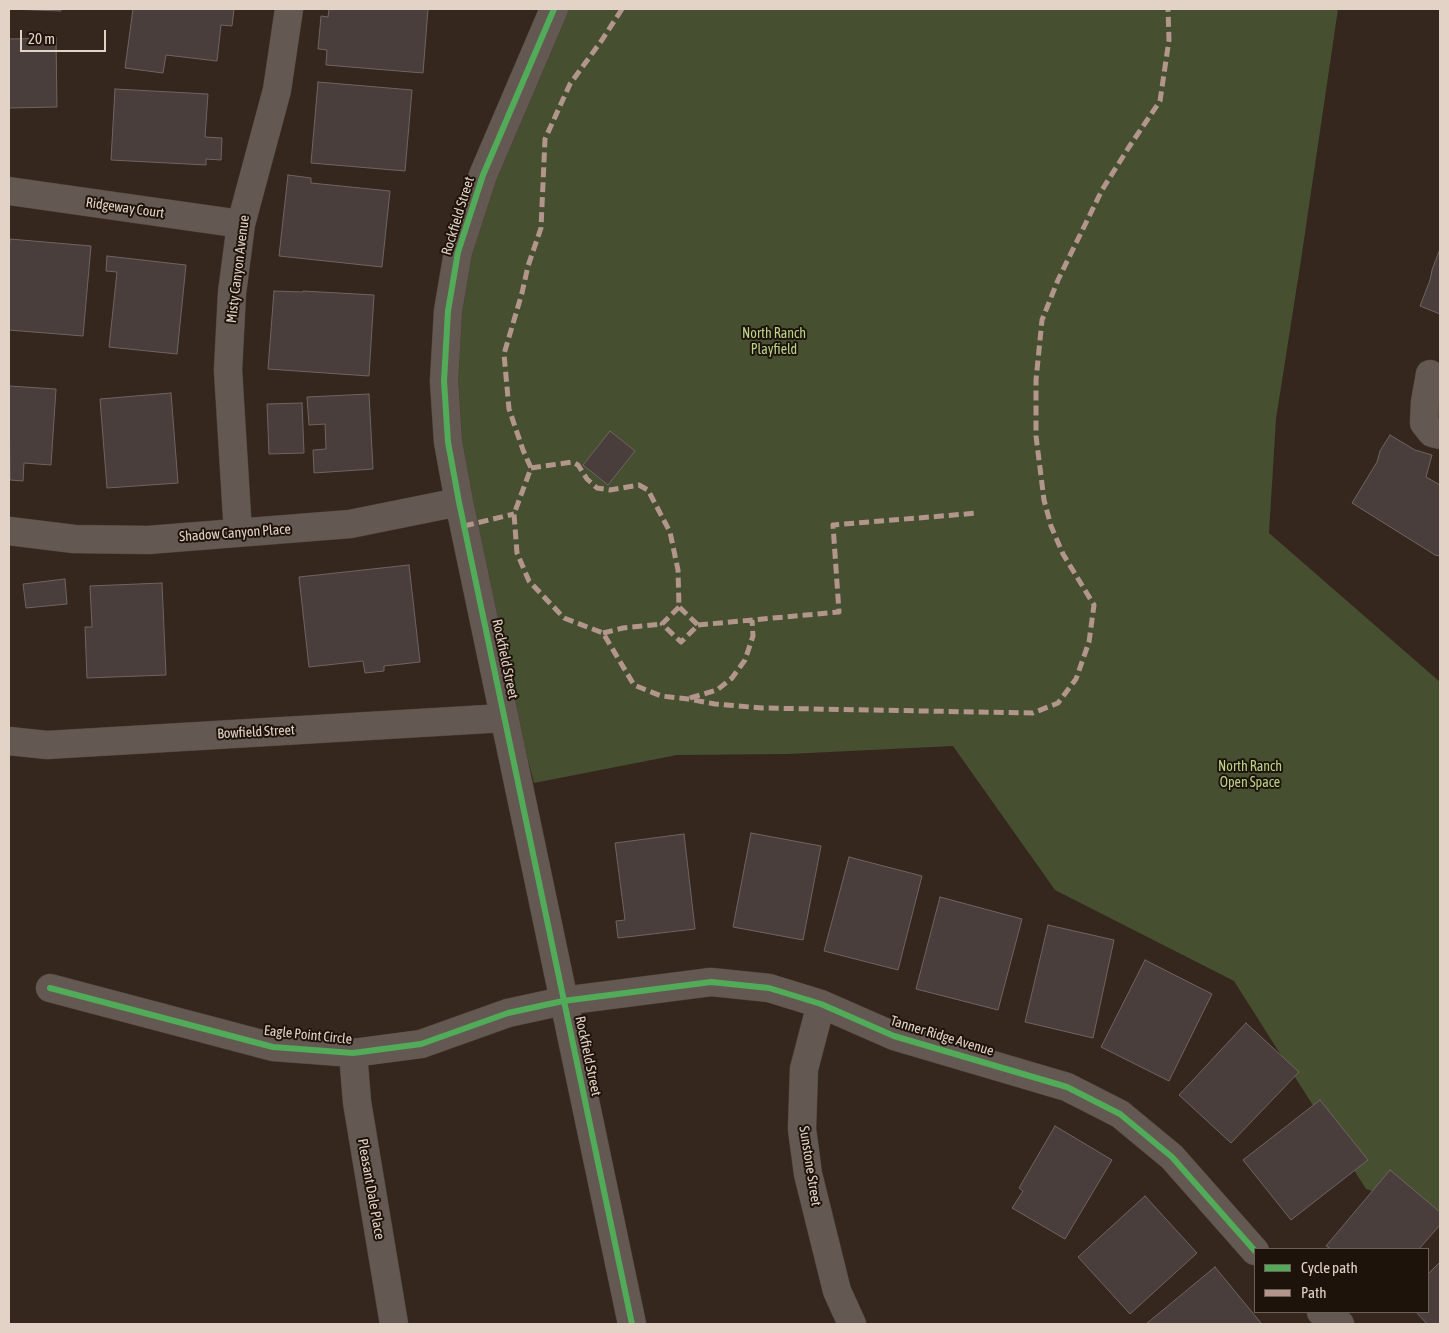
<!DOCTYPE html>
<html>
<head>
<meta charset="utf-8">
<style>
	body { margin:0 }
	#map { position:relative; width:1449px; height:1333px; overflow:hidden; background:#35271d; font-family:"Asap Condensed",sans-serif }
	canvas { display:block }
	.frame { position:absolute; inset:0; border:10px solid #e3d3c7; pointer-events:none }
	.legend { position:absolute; left:1254px; top:1248px; width:175px; height:65px; box-sizing:border-box; background:#1e130a; border:1px solid #6d6056; margin:0; padding:6px 9px; list-style:none; font-size:15px; color:#e3d3c7 }
	.legend li { display:flex; align-items:center; gap:10px; height:25px }
	.legend b { width:25px; border:1px solid #6d6056 }
	.scale { position:absolute; left:20px; top:30px; width:86px; height:22px; box-sizing:border-box; border:2px solid #e3d3c7; border-top:0; padding-left:6px; font-size:15px; line-height:18px; white-space:nowrap; color:#e3d3c7; -webkit-text-stroke:4px #1e130a; paint-order:stroke }
</style>
</head>
<body>
<div id="map">
<canvas width="1449" height="1333"></canvas>
<div class="frame"></div>
<ul class="legend">
<li><b style="height:6px;background:#51ab58"></b>Cycle path</li>
<li><b style="height:6px;background:#b2968c"></b>Path</li>
</ul>
<div class="scale">20 m</div>
</div>
<script>
const context = document.querySelector('canvas').getContext('2d');
context.lineJoin = 'round';
function paint(path, color) {
  context.fillStyle = color;
  context.fill(path, 'evenodd');
}
function poly(rows) {
  const path = new Path2D();
  for (const r of rows) {
    path.moveTo(r[0], r[1]);
    for (let i = 2; i < r.length; i += 2) path.lineTo(r[i], r[i + 1]);
  }
  return path;
}
function trace(path, color, width, dash) {
  context.strokeStyle = color;
  context.lineWidth = width;
  context.lineCap = dash ? 'butt' : 'round';
  context.setLineDash(dash || []);
  context.stroke(path);
}
function drawText(font, color, halo, rows, align = 'center') {
  context.font = font + ' "Asap Condensed",sans-serif';
  context.lineWidth = 4;
  context.setLineDash([]);
  context.textBaseline = 'middle';
  context.strokeStyle = halo;
  context.fillStyle = color;
  for (const [text, x, y, turn = 0] of rows) {
    context.save();
    context.translate(x, y);
    context.rotate((+turn || 0) * Math.PI / 180);
    context.textAlign = isNaN(turn) ? turn : align;
    if (halo) context.strokeText(text, 0, 0);
    context.fillText(text, 0, 0);
    context.restore();
  }
}
const green = poly([
	[566,9,1338,9,1301,260,1276,419,1269,533,1440,682,1440,1212,1366,1189,1234,981,1055,890,953,746,788,754,677,755,534,783,517,717,472,501,461,441,457,381,460,310,471,251,496,174]
]);
const building = poly([
	[9,9,61,9,61,11,9,9],
	[133,9,234,9,232,26,221,25,217,61,166,55,163,73,125,68,133,9],
	[329,9,428,9,423,73,326,65,327,50,318,49,321,16,328,17,329,9],
	[56,38,57,107,9,108,9,39,56,38],
	[318,82,412,90,405,171,311,163,318,82],
	[115,89,208,94,205,137,222,138,221,160,206,159,206,165,111,160,115,89],
	[288,175,311,178,311,183,390,191,382,267,279,256,288,175],
	[10,239,91,246,83,336,9,330,9,255,10,239],
	[1440,249,1440,314,1420,306,1430,280,1432,270,1440,249],
	[107,256,186,265,177,354,109,347,117,272,106,271,107,256],
	[274,291,303,292,303,291,374,295,369,376,268,369,274,291],
	[9,386,56,389,51,465,24,463,23,481,10,480,9,386],
	[171,393,178,483,107,488,100,399,171,393],
	[369,394,373,469,314,473,313,450,326,449,325,424,309,425,307,397,369,394],
	[302,403,304,453,269,454,267,404,302,403],
	[610,431,635,451,608,485,583,465,610,431],
	[1390,435,1415,450,1432,455,1426,477,1440,485,1440,556,1435,555,1352,503,1377,462,1380,451,1390,435],
	[409,565,420,662,384,666,384,671,365,673,363,661,309,667,299,577,409,565],
	[65,579,67,604,26,608,23,584,65,579],
	[162,583,166,675,87,678,85,627,92,627,90,586,162,583],
	[751,833,821,846,803,940,733,927,751,833],
	[684,834,695,929,618,938,616,921,625,920,615,843,684,834],
	[849,857,922,876,898,970,824,951,849,857],
	[940,897,1022,919,998,1010,916,989,940,897],
	[1048,925,1114,940,1093,1038,1025,1022,1048,925],
	[1145,960,1212,994,1169,1081,1101,1047,1145,960],
	[1246,1023,1299,1072,1231,1143,1179,1095,1246,1023],
	[1320,1100,1368,1160,1291,1220,1243,1160,1320,1100],
	[1055,1126,1112,1160,1065,1239,1012,1208,1023,1191,1019,1188,1055,1126],
	[1390,1170,1440,1212,1440,1225,1419,1249,1331,1249,1326,1246,1390,1170],
	[1145,1196,1197,1253,1130,1314,1078,1257,1145,1196],
	[1440,1262,1440,1324,1427,1324,1416,1312,1428,1312,1428,1274,1440,1262],
	[1215,1267,1261,1323,1259,1324,1146,1324,1215,1267]
]);
const minor = poly([
	[554,9,483,175,458,252,448,311,444,381,448,442,459,502,632,1324],
	[9,191,241,224],
	[1430,374,1425,402,1424,423,1432,433,1440,435],
	[9,531,74,539,148,540,350,524,459,502],
	[238,533,228,370,232,293,241,224,277,90,289,9],
	[9,741,47,745,504,718],
	[50,988,273,1047,353,1053,421,1044,508,1013,563,1001,711,982,769,988,821,1004,894,1036,1067,1087,1120,1114,1172,1157,1255,1251],
	[821,1004,804,1069,802,1129,808,1174,837,1291,852,1324],
	[353,1053,357,1102,394,1324],
	[1321,1312,1340,1324]
]);
const quiet = poly([
	[622,9,602,40,570,84,545,139,541,228,528,266,522,293,504,354,509,409,523,450,531,468,514,514,517,553,529,581,564,618,603,633,634,685,661,696,688,699,715,704,762,708,1033,713,1058,703,1076,679,1089,642,1094,605,1063,554,1051,526,1044,500,1036,436,1036,380,1042,320,1058,280,1102,190,1129,147,1160,101,1169,40,1168,9],
	[531,468,572,462,578,465,587,479,597,488,610,490,639,485,648,490,670,532,678,570,679,607,698,625,681,642,662,624,679,607],
	[464,526,514,514],
	[698,625,839,612,833,525,978,513],
	[603,633,623,628,662,624],
	[690,698,717,690,732,678,745,660,753,636,752,620]
]);
const cycleway = poly([
	[554,9,483,175,458,252,448,311,444,381,448,442,459,502,632,1324],
	[50,988,273,1047,353,1053,421,1044,508,1013,563,1001,711,982,769,988,821,1004,894,1036,1067,1087,1120,1114,1172,1157,1255,1251]
]);
const streetNames = [
	["Ridgeway Court",125,208,8],
	["Rockfield Street",458,216,-73],
	["Misty Canyon Avenue",238,269,-83],
	["Shadow Canyon Place",235,533,-4],
	["Rockfield Street",505,659,78],
	["Bowfield Street",256,732,-3],
	["Eagle Point Circle",308,1035,6],
	["Tanner Ridge Avenue",942,1036,17],
	["Rockfield Street",588,1056,78],
	["Sunstone Street",810,1166,81],
	["Pleasant Dale Place",371,1189,80]
];
const parkNames = [
	["North Ranch",774,334],
	["Playfield",774,350],
	["North Ranch",1250,767],
	["Open Space",1250,783]
];
paint(green, '#464f2f');
paint(building, '#4a3e3d');
trace(building, '#706463', 1);
trace(minor, '#50433b', 29);
trace(minor, '#645952', 28);
trace(quiet, '#b2968c', 5, [10, 5]);
trace(cycleway, '#51ab58', 6);
drawText('14px', '#e3d3c7', '#1e130a', streetNames);
drawText('14px', '#b9d389', '#1e130a', parkNames);
</script>
</body>
</html>
